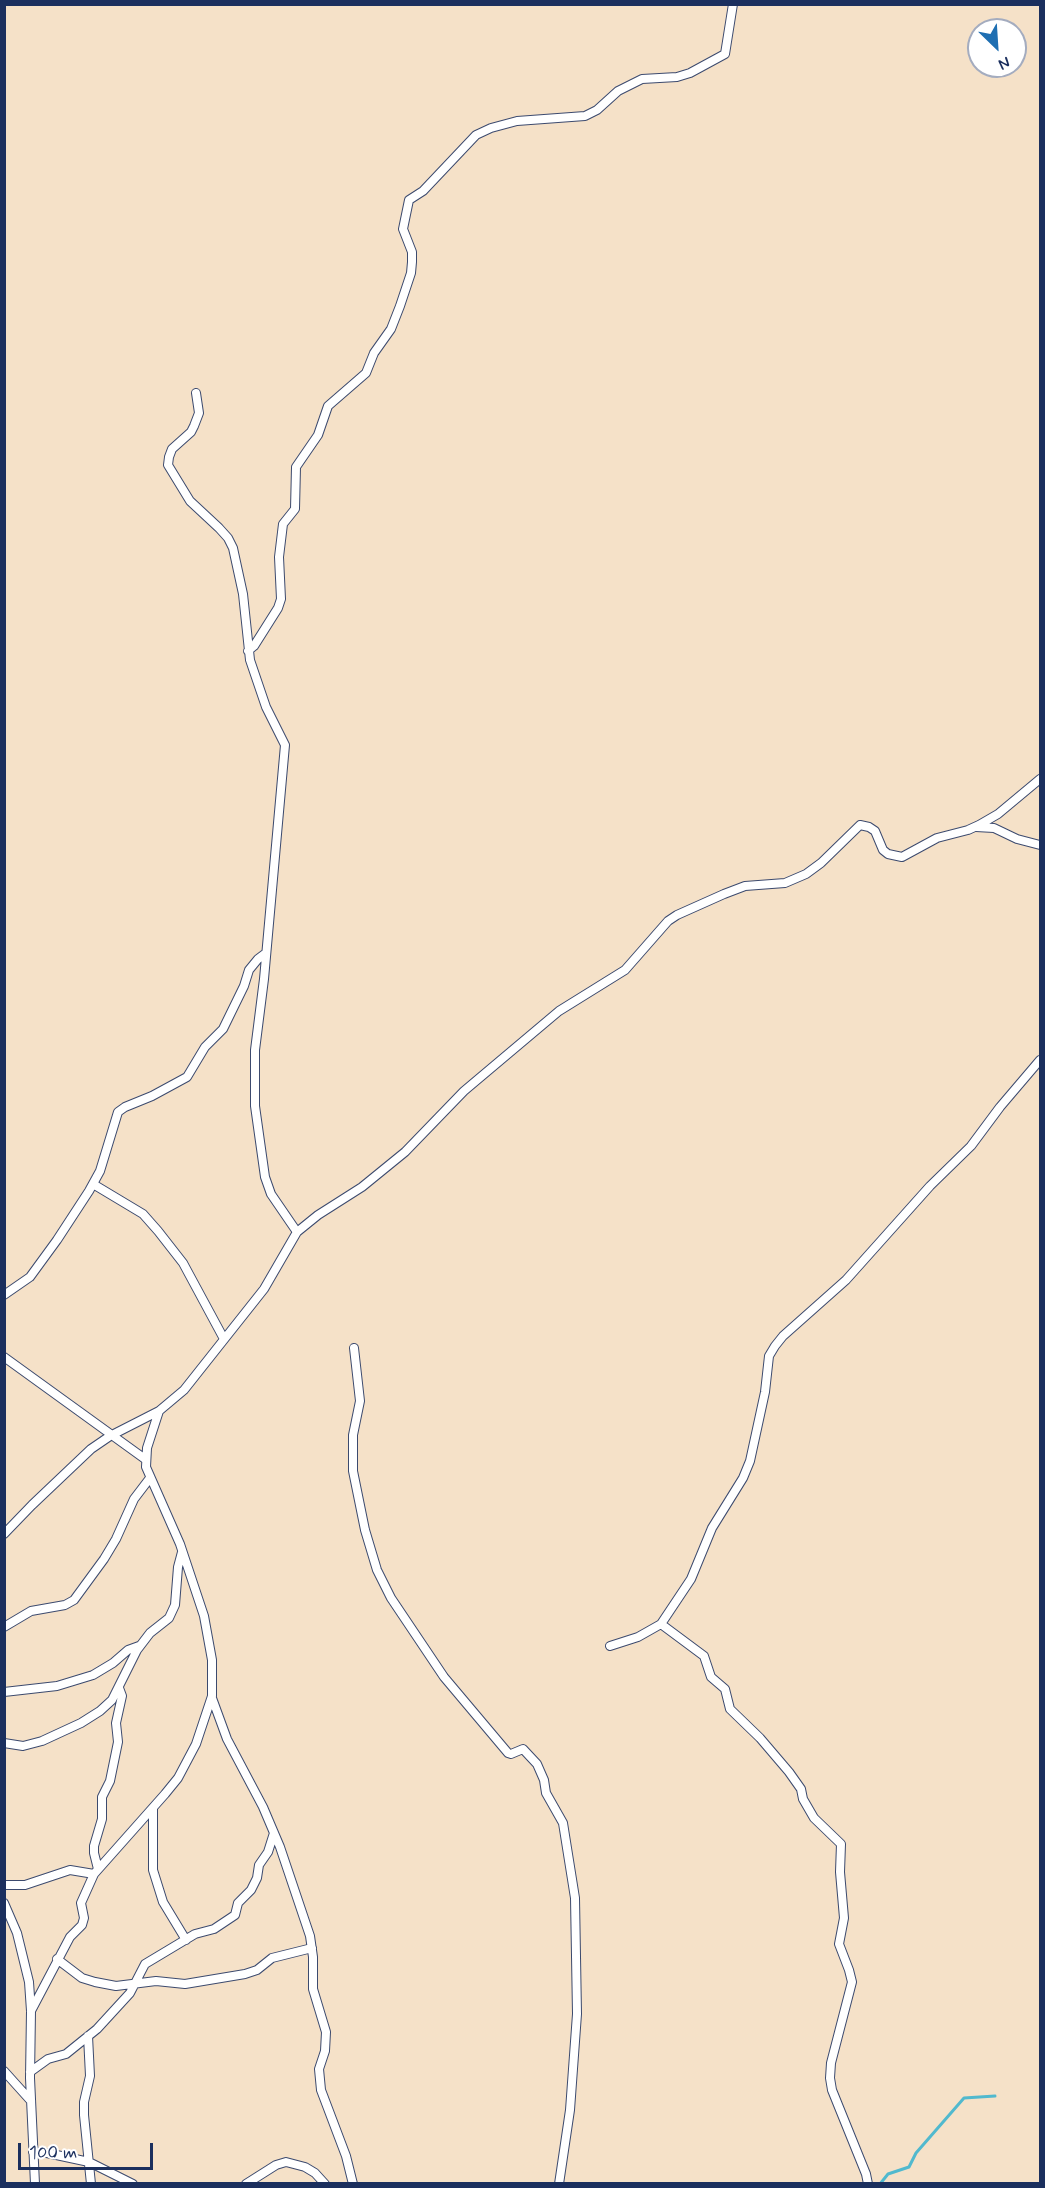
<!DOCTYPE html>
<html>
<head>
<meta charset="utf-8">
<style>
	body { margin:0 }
	#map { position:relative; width:1045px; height:2188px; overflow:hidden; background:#f5e1c8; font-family:Mynerve,sans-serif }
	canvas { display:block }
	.frame { position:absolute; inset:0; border:6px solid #1b2f5e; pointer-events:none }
	.north { position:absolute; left:967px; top:18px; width:60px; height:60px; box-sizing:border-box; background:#fff; border:2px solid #a4acbf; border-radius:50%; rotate:155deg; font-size:16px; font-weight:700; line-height:24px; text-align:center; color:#1b2f5e }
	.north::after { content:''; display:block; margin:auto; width:21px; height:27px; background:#1f6fb2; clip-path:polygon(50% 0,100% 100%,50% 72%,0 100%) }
	.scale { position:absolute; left:18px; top:2143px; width:135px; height:27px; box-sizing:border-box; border:3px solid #1b2f5e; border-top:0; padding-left:8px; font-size:18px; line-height:21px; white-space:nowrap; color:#1b2f5e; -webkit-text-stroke:4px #fff; paint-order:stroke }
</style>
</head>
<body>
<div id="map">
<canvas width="1045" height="2188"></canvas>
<div class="frame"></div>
<div class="north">N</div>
<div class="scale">100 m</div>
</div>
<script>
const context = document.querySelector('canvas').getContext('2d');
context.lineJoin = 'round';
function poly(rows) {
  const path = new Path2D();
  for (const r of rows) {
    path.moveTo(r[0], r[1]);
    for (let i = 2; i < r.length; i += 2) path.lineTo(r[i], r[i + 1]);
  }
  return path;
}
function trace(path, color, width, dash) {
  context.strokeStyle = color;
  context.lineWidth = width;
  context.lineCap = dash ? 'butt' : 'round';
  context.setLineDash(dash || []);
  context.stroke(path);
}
const stream = poly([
	[880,2184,888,2174,909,2167,916,2153,964,2098,995,2096]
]);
const minor = poly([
	[196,393,199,413,194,426,191,432,172,449,169,457,168,465,190,501,219,528,228,538,233,548,243,594,250,660,266,707,285,745,264,979,255,1050,255,1106,265,1177,271,1194,297,1232],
	[248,651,254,646,278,608,281,599,279,557,283,524,295,509,296,467,318,435,328,406,366,373,374,353,391,329,400,306,411,273,412,262,412,252,403,229,409,200,423,191,476,135,491,128,517,121,585,116,597,110,618,91,642,79,677,77,690,73,725,54,733,4],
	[976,827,994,828,1017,839,1040,845],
	[93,1184,143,1214,158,1231,183,1263,224,1339],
	[4,1295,30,1277,57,1240,89,1191,100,1171,118,1112,125,1107,152,1096,187,1077,205,1047,223,1029,244,986,249,970,258,959,266,953],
	[354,1348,360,1401,353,1435,353,1471,365,1530,377,1570,391,1598,444,1677,508,1753,511,1754,523,1749,537,1764,544,1780,546,1793,563,1823,575,1898,577,2014,570,2110,559,2184],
	[4,1357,145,1459],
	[4,1534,32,1505,91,1449,110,1436,159,1411,184,1390,264,1289,297,1232,318,1215,362,1187,405,1152,464,1091,559,1011,625,970,668,921,677,915,724,894,745,886,785,883,806,874,821,863,860,825,869,827,875,831,883,850,888,854,902,857,937,838,968,830,979,825,998,814,1040,779],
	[661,1624,704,1656,711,1677,725,1689,730,1709,760,1738,789,1772,801,1789,803,1799,814,1818,841,1844,840,1872,844,1918,839,1944,849,1970,852,1982,831,2063,830,2078,832,2090,866,2174,868,2184],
	[4,1627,31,1611,65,1605,74,1600,104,1559,116,1539,134,1499,150,1478],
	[610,1646,638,1637,661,1624,691,1579,712,1528,743,1478,750,1461,765,1392,769,1356,775,1346,783,1336,846,1280,930,1186,971,1146,1000,1107,1040,1060],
	[4,1692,57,1686,93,1675,113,1663,128,1650,139,1646],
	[212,1698,227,1739,263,1807,280,1847,310,1936,313,1957,313,1989,326,2032,325,2051,319,2069,321,2090,346,2156,353,2184],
	[4,1743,23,1746,42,1741,81,1723,100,1711,112,1700,137,1650,150,1633,169,1618,175,1605,178,1567,182,1552],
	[153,1808,153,1870,163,1902,186,1940],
	[98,1869,94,1853,94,1846,102,1819,102,1797,110,1781,118,1742,116,1723,122,1696,119,1688],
	[4,1885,25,1885,70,1870,94,1874],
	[4,1903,17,1933,29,1982,31,2011,30,2078,35,2184],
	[57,1959,82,1978,95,1982,116,1986,156,1981,185,1984,245,1974,257,1970,272,1958,312,1948],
	[31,2011,70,1937,82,1925,84,1918,81,1903,94,1874,165,1794,178,1778,196,1744,212,1696,212,1660,204,1616,180,1544,146,1467,147,1448,159,1411],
	[88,2036,90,2076,84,2102,84,2115,91,2184],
	[4,2071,31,2101],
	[30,2072,48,2059,66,2054,97,2029,130,1993,145,1964,195,1934,214,1929,235,1915,238,1903,251,1890,257,1878,259,1865,268,1852,274,1833],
	[33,2152,47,2153,89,2162,133,2184],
	[246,2184,276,2165,286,2162,305,2167,315,2173,325,2184]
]);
trace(stream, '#51b9ce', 3);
trace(minor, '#3c4a6e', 10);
trace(minor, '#fff', 8);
</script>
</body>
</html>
